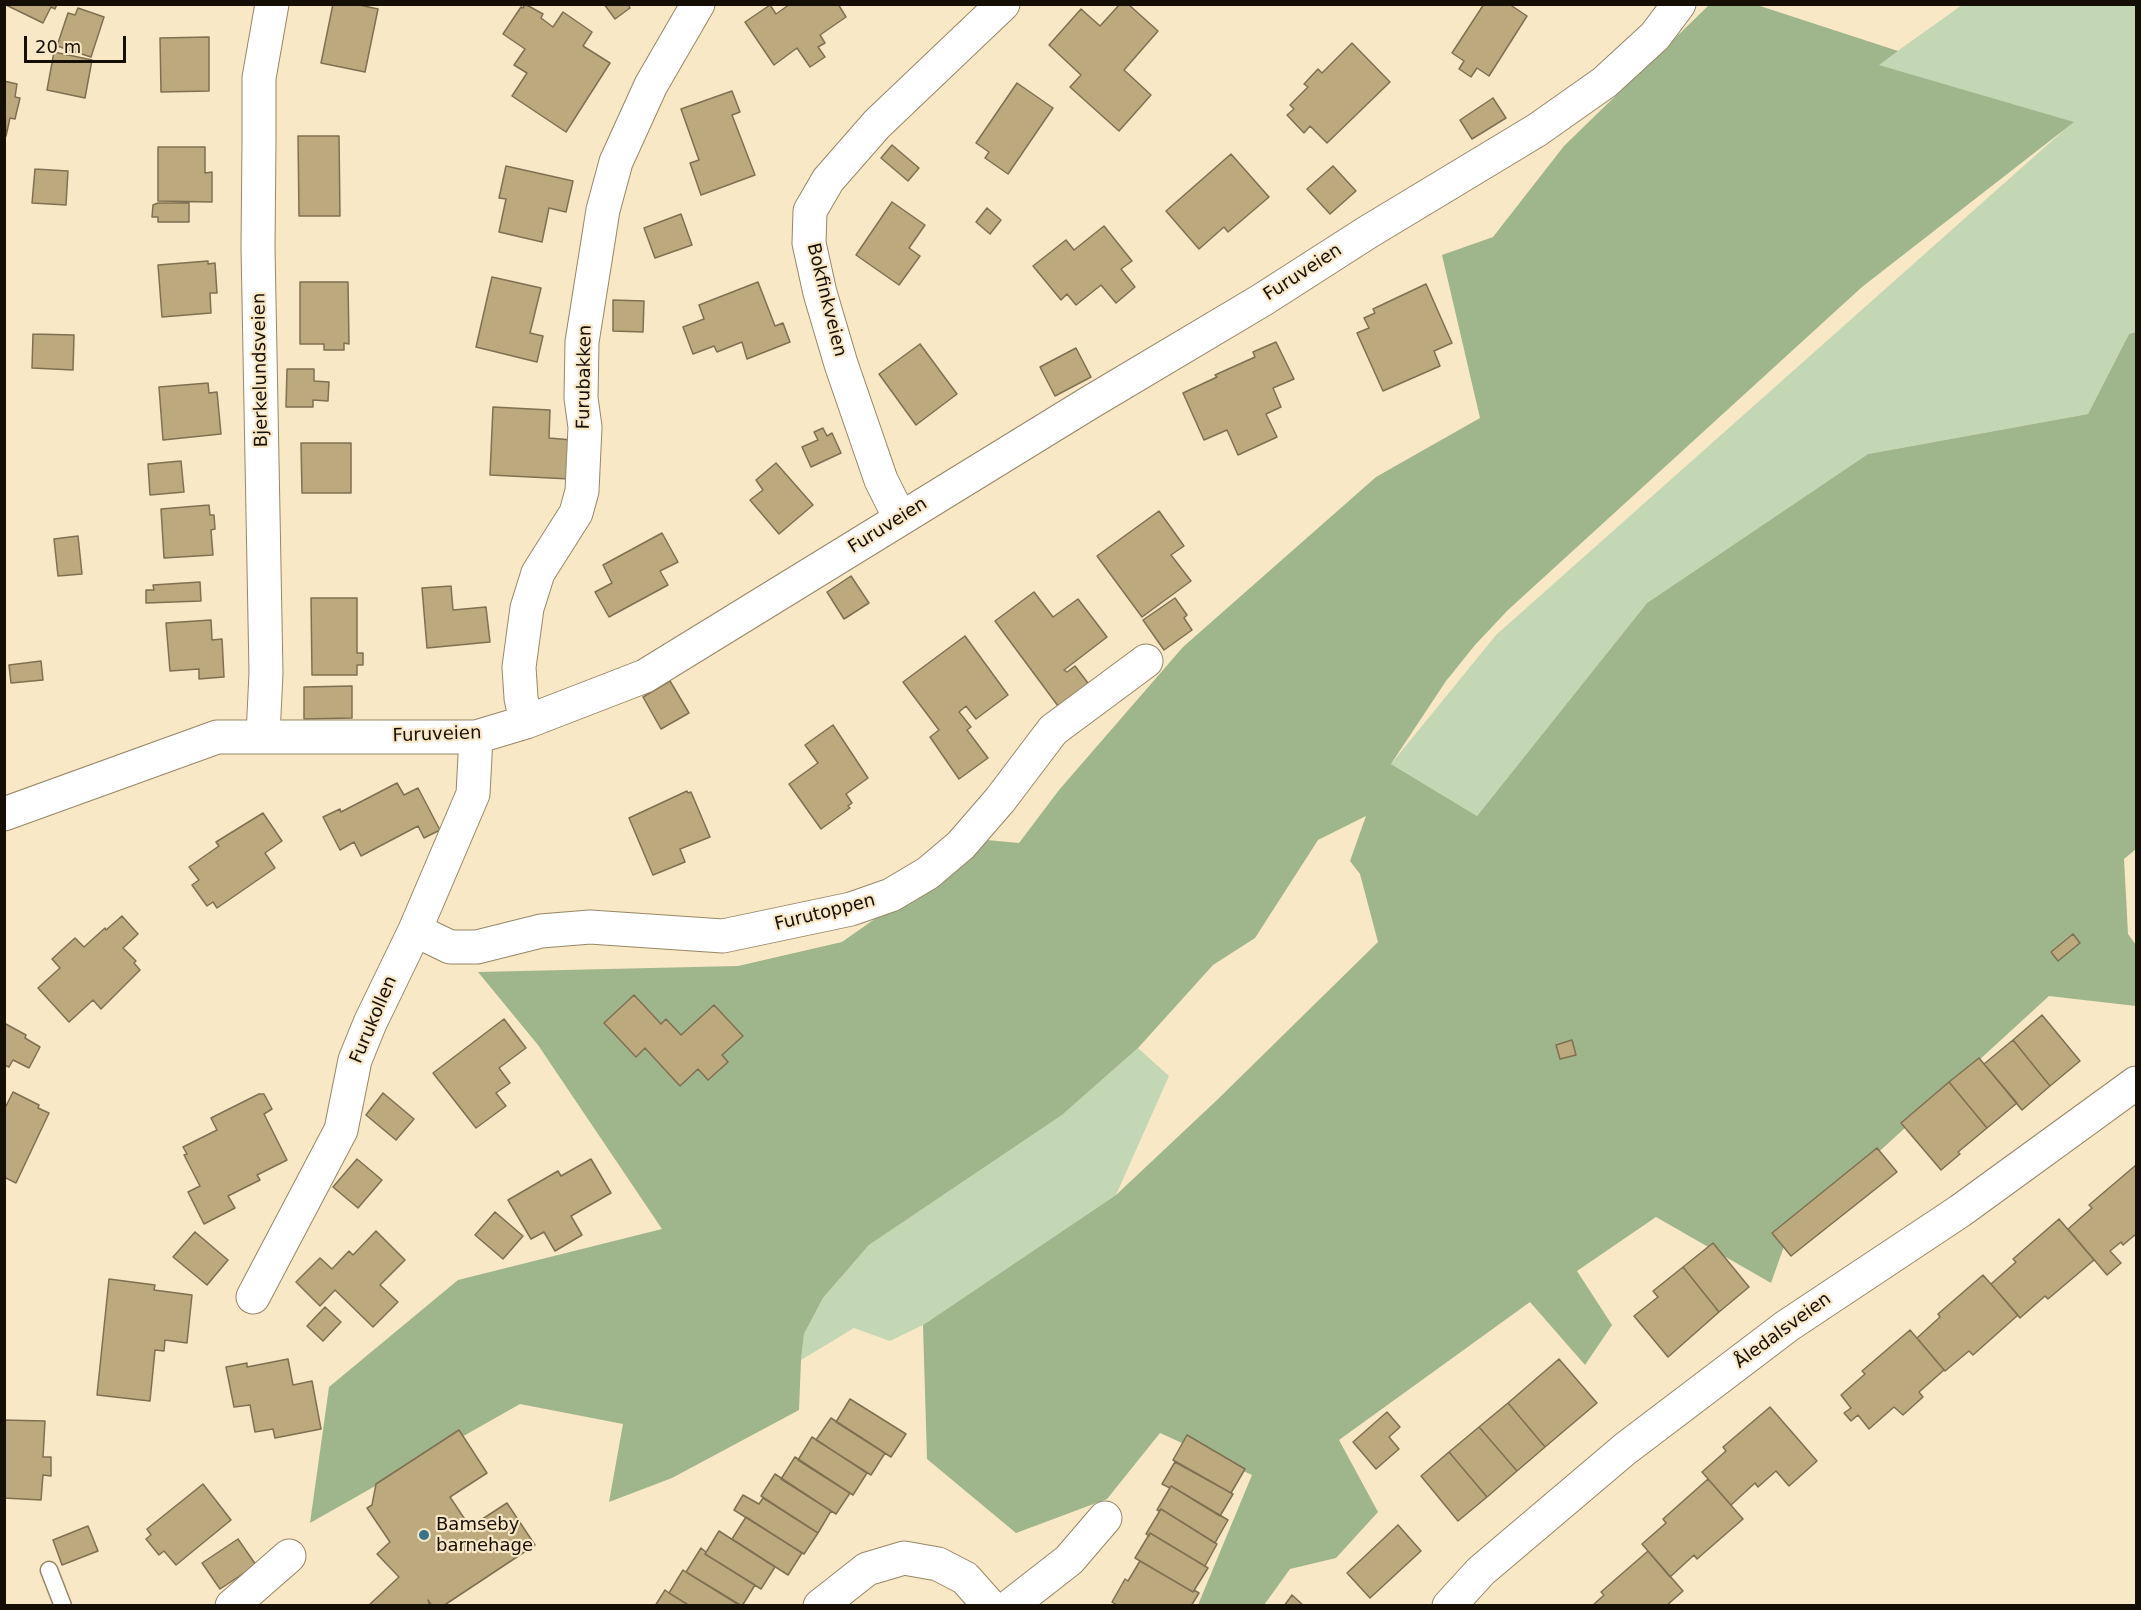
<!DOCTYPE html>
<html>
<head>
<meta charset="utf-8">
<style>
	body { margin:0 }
	#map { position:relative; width:2141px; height:1610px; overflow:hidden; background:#f8e8c5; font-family:"DejaVu Sans",sans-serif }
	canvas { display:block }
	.frame { position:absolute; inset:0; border:6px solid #140e04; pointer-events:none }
	.scale { position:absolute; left:24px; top:36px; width:102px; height:27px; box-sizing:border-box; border:3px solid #140e04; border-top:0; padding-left:8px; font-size:18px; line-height:21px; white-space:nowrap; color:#140e04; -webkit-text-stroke:4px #f8e8c5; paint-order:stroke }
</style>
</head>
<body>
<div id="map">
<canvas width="2141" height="1610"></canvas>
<div class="frame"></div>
<div class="scale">20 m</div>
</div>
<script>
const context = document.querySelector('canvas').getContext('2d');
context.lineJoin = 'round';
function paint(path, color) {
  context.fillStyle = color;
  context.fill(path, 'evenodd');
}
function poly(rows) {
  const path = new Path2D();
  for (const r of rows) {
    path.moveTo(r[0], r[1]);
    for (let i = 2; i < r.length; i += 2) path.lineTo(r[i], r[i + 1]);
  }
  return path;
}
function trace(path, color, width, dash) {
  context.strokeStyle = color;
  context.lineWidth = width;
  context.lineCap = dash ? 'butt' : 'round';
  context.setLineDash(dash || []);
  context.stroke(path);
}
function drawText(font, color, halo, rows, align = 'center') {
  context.font = font + ' "DejaVu Sans",sans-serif';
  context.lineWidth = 4.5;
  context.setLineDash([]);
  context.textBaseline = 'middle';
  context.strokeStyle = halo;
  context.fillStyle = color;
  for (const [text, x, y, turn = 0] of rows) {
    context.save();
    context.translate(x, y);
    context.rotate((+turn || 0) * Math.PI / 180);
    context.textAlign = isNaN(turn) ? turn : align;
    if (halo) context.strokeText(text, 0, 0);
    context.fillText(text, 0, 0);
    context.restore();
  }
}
const green = poly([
	[1962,5,2136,5,2136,332,2129,334,2088,414,1868,454,1647,603,1477,816,1391,764,1496,635,2073,122,1878,65],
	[1138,1048,1169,1076,1116,1195,923,1325,890,1341,854,1328,801,1360,804,1334,823,1298,869,1245,1062,1115]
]);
const forest = poly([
	[1709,5,1757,5,1898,51,1879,65,2074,122,1862,287,1508,610,1475,645,1446,681,1391,764,1477,816,1647,603,1868,454,2088,414,2129,334,2136,332,2136,849,2124,859,2128,934,2136,945,2136,1006,2049,996,1788,1235,1771,1283,1656,1217,1577,1271,1612,1325,1585,1365,1530,1302,1339,1440,1378,1512,1336,1558,1290,1569,1264,1605,1198,1605,1252,1475,1160,1433,1107,1499,1016,1533,927,1459,923,1325,1116,1195,1217,1100,1378,942,1360,874,1350,861,1366,816,1318,840,1255,938,1213,965,1138,1048,1062,1115,869,1245,823,1298,804,1334,801,1360,799,1410,672,1478,609,1502,623,1424,520,1404,310,1523,329,1387,458,1280,662,1229,538,1045,478,972,738,966,842,942,987,840,1019,843,1059,790,1183,647,1376,477,1480,418,1442,255,1493,237,1564,146]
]);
const building = poly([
	[4,4,57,4,55,9,51,7,43,23,4,4],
	[333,4,355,4,378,9,365,72,321,63,333,4],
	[525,4,543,14,541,18,553,27,563,12,592,32,583,46,610,63,566,132,512,96,527,73,514,65,525,49,503,34,521,7,523,8,525,4],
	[604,4,628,4,630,8,615,19,604,4],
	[790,4,838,4,846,17,820,35,825,43,818,47,825,57,810,67,797,48,774,65,745,22,770,5,776,14,790,4],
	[1120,4,1128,4,1158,31,1124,70,1151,95,1119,131,1070,87,1081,75,1049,45,1081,9,1100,26,1120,4],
	[1484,4,1509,4,1527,16,1489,76,1477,68,1471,77,1459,69,1464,61,1452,53,1484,4],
	[78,8,104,17,91,57,57,46,68,13,75,15,78,8],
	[209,37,209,91,161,92,160,38,209,37],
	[1352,43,1390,82,1327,143,1310,126,1304,133,1287,115,1294,109,1290,105,1308,87,1304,84,1318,69,1322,73,1352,43],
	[54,52,92,60,85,98,47,90,54,52],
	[4,81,17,84,15,97,20,98,15,119,10,118,6,136,4,81],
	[1017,83,1053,108,1008,174,985,158,989,152,976,143,1017,83],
	[732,91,740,112,732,115,755,175,701,195,690,163,699,160,681,109,732,91],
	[1493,98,1506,118,1472,139,1460,120,1493,98],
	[298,136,339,136,340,216,299,216,298,136],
	[892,145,919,168,908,181,881,158,892,145],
	[158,147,205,147,205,173,212,172,212,202,158,201,158,147],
	[1231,154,1269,197,1228,232,1224,227,1199,249,1166,211,1231,154],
	[506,166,573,181,566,212,549,208,542,242,499,232,506,199,499,198,506,166],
	[1333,166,1356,191,1330,214,1307,189,1333,166],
	[35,169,68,171,66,205,32,203,35,169],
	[892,202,925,225,909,248,920,256,899,285,856,255,892,202],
	[158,203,189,203,189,222,158,222,158,217,152,217,153,205,158,203],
	[987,208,1001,220,990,234,976,222,987,208],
	[681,214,692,245,655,258,644,228,681,214],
	[1104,226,1132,261,1121,269,1135,287,1116,303,1101,285,1076,305,1067,294,1061,300,1033,266,1066,240,1074,250,1104,226],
	[208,261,208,264,215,263,217,293,210,293,211,313,162,317,158,265,208,261],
	[492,277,541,288,530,333,543,336,537,362,476,347,492,277],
	[300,282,348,282,349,344,344,343,344,350,324,350,324,344,300,344,300,282],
	[758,282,775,326,783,323,790,342,747,359,742,342,717,352,714,346,693,354,683,327,704,319,699,305,758,282],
	[1426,284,1452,343,1434,351,1440,366,1383,391,1357,333,1369,328,1364,318,1375,313,1373,309,1426,284],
	[613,300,644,301,643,332,613,331,613,300],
	[33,334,74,335,73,370,32,368,33,334],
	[1276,342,1294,379,1273,388,1281,407,1266,414,1277,437,1238,455,1227,430,1204,440,1183,393,1217,377,1215,375,1255,357,1253,352,1276,342],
	[920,344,957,394,916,425,879,374,920,344],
	[1076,348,1091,377,1055,396,1040,367,1076,348],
	[287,369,314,369,314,381,329,382,328,401,313,400,313,407,286,407,287,369],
	[208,383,209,393,217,392,221,434,163,440,159,387,208,383],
	[493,407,550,410,549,438,572,440,570,479,490,475,493,407],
	[823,428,827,436,832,433,841,453,811,467,802,447,818,440,814,432,823,428],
	[301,443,351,443,351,493,302,493,301,443],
	[181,461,184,492,150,495,148,464,181,461],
	[776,463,813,505,779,534,750,500,763,490,756,480,776,463],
	[209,505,210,515,214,515,215,529,211,530,213,555,164,558,161,509,209,505],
	[1159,511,1184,546,1171,555,1191,581,1142,617,1097,556,1159,511],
	[662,533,678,562,660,571,668,585,609,617,595,592,612,583,603,565,662,533],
	[78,536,82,574,58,576,54,539,78,536],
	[851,576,869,603,844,619,827,592,851,576],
	[200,582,201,601,146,603,146,590,154,590,153,585,200,582],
	[451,586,453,610,486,607,490,642,427,648,422,588,451,586],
	[1034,592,1053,617,1078,599,1107,637,1064,670,1067,672,1075,666,1091,687,1061,710,995,621,1034,592],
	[311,598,357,598,357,653,363,653,363,665,357,665,357,675,312,675,311,598],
	[1175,598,1187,615,1184,618,1192,630,1164,650,1143,620,1175,598],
	[211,620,212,640,222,639,224,677,199,679,199,669,170,671,166,623,211,620],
	[965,636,1008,695,976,719,966,706,959,712,971,727,967,730,988,758,959,779,930,737,939,730,903,682,965,636],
	[41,661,43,680,11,683,9,665,41,661],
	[670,681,689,713,661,729,643,697,670,681],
	[352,686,352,718,304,719,304,687,352,686],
	[833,725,868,778,846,794,852,803,848,806,850,808,821,829,789,784,818,763,805,745,833,725],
	[397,783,404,795,418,788,440,830,424,838,418,826,361,856,354,842,340,850,323,817,340,809,341,812,397,783],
	[687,791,688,793,691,792,710,837,680,849,685,862,653,875,629,818,687,791],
	[263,813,282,841,265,853,275,868,217,908,213,902,207,906,192,885,199,880,189,867,219,846,216,842,263,813],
	[122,916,138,934,123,948,136,961,134,963,140,970,101,1009,93,1000,69,1022,38,988,60,968,52,959,75,938,84,947,105,928,106,930,122,916],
	[2073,934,2080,943,2058,961,2051,952,2073,934],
	[634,995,661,1024,666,1019,681,1035,714,1005,743,1036,722,1055,728,1062,708,1080,698,1069,680,1086,645,1048,636,1057,604,1023,634,995],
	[2042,1015,2080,1061,2050,1086,2013,1040,2042,1015],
	[504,1019,526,1048,499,1068,510,1083,496,1093,506,1106,476,1128,433,1073,504,1019],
	[4,1023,26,1035,25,1038,40,1047,29,1068,13,1060,9,1067,4,1065,4,1023],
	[1572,1040,1576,1055,1560,1059,1556,1045,1572,1040],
	[2013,1040,2050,1086,2022,1110,1984,1064,2013,1040],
	[1979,1058,2017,1103,1987,1128,1949,1082,1979,1058],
	[1949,1082,1987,1128,1958,1152,1960,1154,1941,1170,1901,1123,1949,1082],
	[13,1092,39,1105,38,1108,49,1113,16,1183,4,1177,4,1110,13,1092],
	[383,1093,414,1119,396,1140,366,1115,383,1093],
	[259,1094,264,1094,272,1109,264,1114,287,1160,257,1175,260,1180,228,1196,235,1208,204,1224,188,1192,200,1186,184,1155,187,1154,183,1147,217,1130,211,1118,259,1094],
	[1877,1148,1897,1172,1791,1256,1772,1233,1877,1148],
	[357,1159,382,1180,358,1208,333,1187,357,1159],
	[591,1159,611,1193,571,1216,582,1235,555,1251,544,1232,531,1239,508,1200,558,1171,561,1176,591,1159],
	[2136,1165,2136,1234,2123,1245,2121,1242,2110,1251,2121,1263,2107,1275,2068,1229,2092,1208,2089,1205,2136,1165],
	[495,1212,523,1236,503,1259,475,1235,495,1212],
	[2059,1219,2094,1260,2048,1299,2045,1296,2020,1318,1991,1284,2016,1262,2013,1259,2059,1219],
	[376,1231,405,1260,380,1285,398,1302,373,1327,335,1290,320,1306,296,1282,320,1258,332,1269,349,1251,353,1255,376,1231],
	[195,1232,228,1260,207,1285,173,1257,195,1232],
	[1713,1243,1749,1287,1719,1312,1683,1267,1713,1243],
	[1683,1267,1719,1312,1668,1357,1634,1316,1658,1297,1653,1291,1683,1267],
	[1983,1275,2018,1315,1973,1355,1969,1351,1945,1371,1917,1338,1940,1317,1938,1314,1983,1275],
	[109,1279,155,1285,154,1290,192,1295,187,1343,165,1340,164,1351,155,1350,150,1401,97,1395,109,1279],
	[325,1307,341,1322,323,1341,307,1326,325,1307],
	[1910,1330,1944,1370,1919,1392,1923,1397,1903,1415,1894,1407,1869,1429,1858,1415,1851,1421,1844,1413,1851,1408,1841,1395,1865,1374,1862,1371,1910,1330],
	[288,1359,293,1385,312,1381,321,1429,275,1438,273,1429,255,1432,250,1405,234,1407,226,1367,247,1363,247,1367,288,1359],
	[1559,1359,1597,1403,1545,1447,1508,1403,1559,1359],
	[850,1399,906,1434,891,1457,836,1422,850,1399],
	[1508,1403,1545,1447,1517,1471,1479,1427,1508,1403],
	[1770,1407,1817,1461,1789,1486,1776,1471,1758,1487,1755,1483,1731,1505,1702,1472,1726,1451,1723,1447,1770,1407],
	[1387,1412,1400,1427,1389,1437,1399,1449,1376,1469,1353,1442,1387,1412],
	[831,1418,885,1453,871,1475,816,1440,831,1418],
	[4,1420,45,1421,43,1457,51,1457,51,1476,43,1475,41,1500,4,1498,4,1420],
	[1479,1427,1517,1471,1487,1497,1449,1452,1479,1427],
	[459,1430,487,1473,450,1497,470,1527,507,1503,535,1545,443,1606,432,1606,428,1600,430,1606,368,1606,399,1577,377,1554,390,1542,367,1508,372,1505,376,1484,459,1430],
	[1187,1435,1245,1469,1231,1493,1173,1460,1187,1435],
	[812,1437,867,1473,853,1495,798,1460,812,1437],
	[1449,1452,1487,1497,1458,1521,1421,1476,1449,1452],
	[795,1457,850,1493,836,1514,781,1479,795,1457],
	[1175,1462,1233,1494,1220,1516,1171,1486,1170,1488,1162,1484,1175,1462],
	[775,1474,831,1511,818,1533,761,1496,775,1474],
	[1708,1479,1743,1519,1697,1559,1694,1555,1670,1577,1642,1544,1666,1523,1663,1519,1708,1479],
	[203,1484,231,1520,176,1565,164,1551,159,1555,146,1539,151,1535,147,1529,203,1484],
	[1171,1486,1228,1520,1215,1543,1161,1509,1159,1511,1157,1510,1171,1486],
	[743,1495,759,1504,763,1498,818,1533,804,1554,734,1510,743,1495],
	[1161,1509,1217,1544,1205,1566,1150,1533,1149,1536,1146,1534,1161,1509],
	[746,1517,802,1553,788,1575,732,1539,746,1517],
	[1398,1525,1421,1551,1370,1598,1347,1573,1398,1525],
	[88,1526,98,1551,62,1565,53,1540,88,1526],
	[719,1531,775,1567,761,1589,705,1554,719,1531],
	[1150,1533,1208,1568,1193,1592,1135,1558,1150,1533],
	[238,1539,256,1565,220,1589,202,1563,238,1539],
	[701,1548,706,1552,705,1554,755,1585,742,1606,686,1572,701,1548],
	[1648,1551,1683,1591,1666,1606,1592,1606,1604,1595,1601,1592,1648,1551],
	[1140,1561,1193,1592,1194,1590,1199,1593,1191,1606,1118,1606,1112,1602,1125,1579,1128,1581,1140,1561],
	[683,1570,686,1572,739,1605,690,1606,669,1593,683,1570],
	[665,1590,669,1593,690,1606,655,1606,665,1590],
	[1292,1595,1304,1606,1284,1606,1292,1595]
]);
const service = poly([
	[49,1570,63,1606]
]);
const minor = poly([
	[900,518,881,480,841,364,820,293,809,243,810,211,828,180,877,124,1003,4],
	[526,722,521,698,519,667,527,608,538,573,576,513,582,491,585,427,581,398,582,342,603,210,616,162,651,85,698,4],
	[263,735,266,673,258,247,259,141,259,78,272,4],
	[4,814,217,737,476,737,526,722,645,676,1089,403,1262,300,1368,232,1537,130,1605,82,1655,36,1679,4],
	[415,930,450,947,477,947,541,931,590,927,723,936,851,909,891,895,928,873,961,845,1000,800,1053,730,1146,661],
	[253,1297,341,1130,355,1060,370,1023,415,930,473,794,476,737],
	[232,1606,289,1556],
	[820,1606,867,1569,904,1558,938,1564,965,1578,990,1606],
	[1010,1606,1069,1560,1105,1518],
	[1449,1606,1481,1571,1625,1449,1787,1326,1960,1211,2136,1083]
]);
const markers = [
	[424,1535,6,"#38738b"]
];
const streetNames = [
	["Furuveien",1303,273,-33],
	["Bokfinkveien",826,300,76],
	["Bjerkelundsveien",261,370,-91],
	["Furubakken",585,377,-89],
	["Furuveien",888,526,-32],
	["Furuveien",437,735,-2],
	["Furutoppen",825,913,-14],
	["Furukollen",374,1020,-67],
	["Åledalsveien",1783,1331,-36]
];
const poiNames = [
	["Bamseby",436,1525],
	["barnehage",436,1546]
];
paint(green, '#c4d7b5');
paint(forest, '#9fb58c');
paint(building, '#bca97e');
trace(building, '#7f7051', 1.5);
trace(service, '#968767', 19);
trace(minor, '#968767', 35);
trace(service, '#fff', 16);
trace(minor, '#fff', 33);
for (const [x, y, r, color] of markers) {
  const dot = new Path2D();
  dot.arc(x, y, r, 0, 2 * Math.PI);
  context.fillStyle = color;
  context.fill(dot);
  trace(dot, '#f8e8c5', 2);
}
drawText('18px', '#140e04', '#f8e8c5', streetNames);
drawText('18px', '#140e04', '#f8e8c5', poiNames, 'left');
</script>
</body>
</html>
